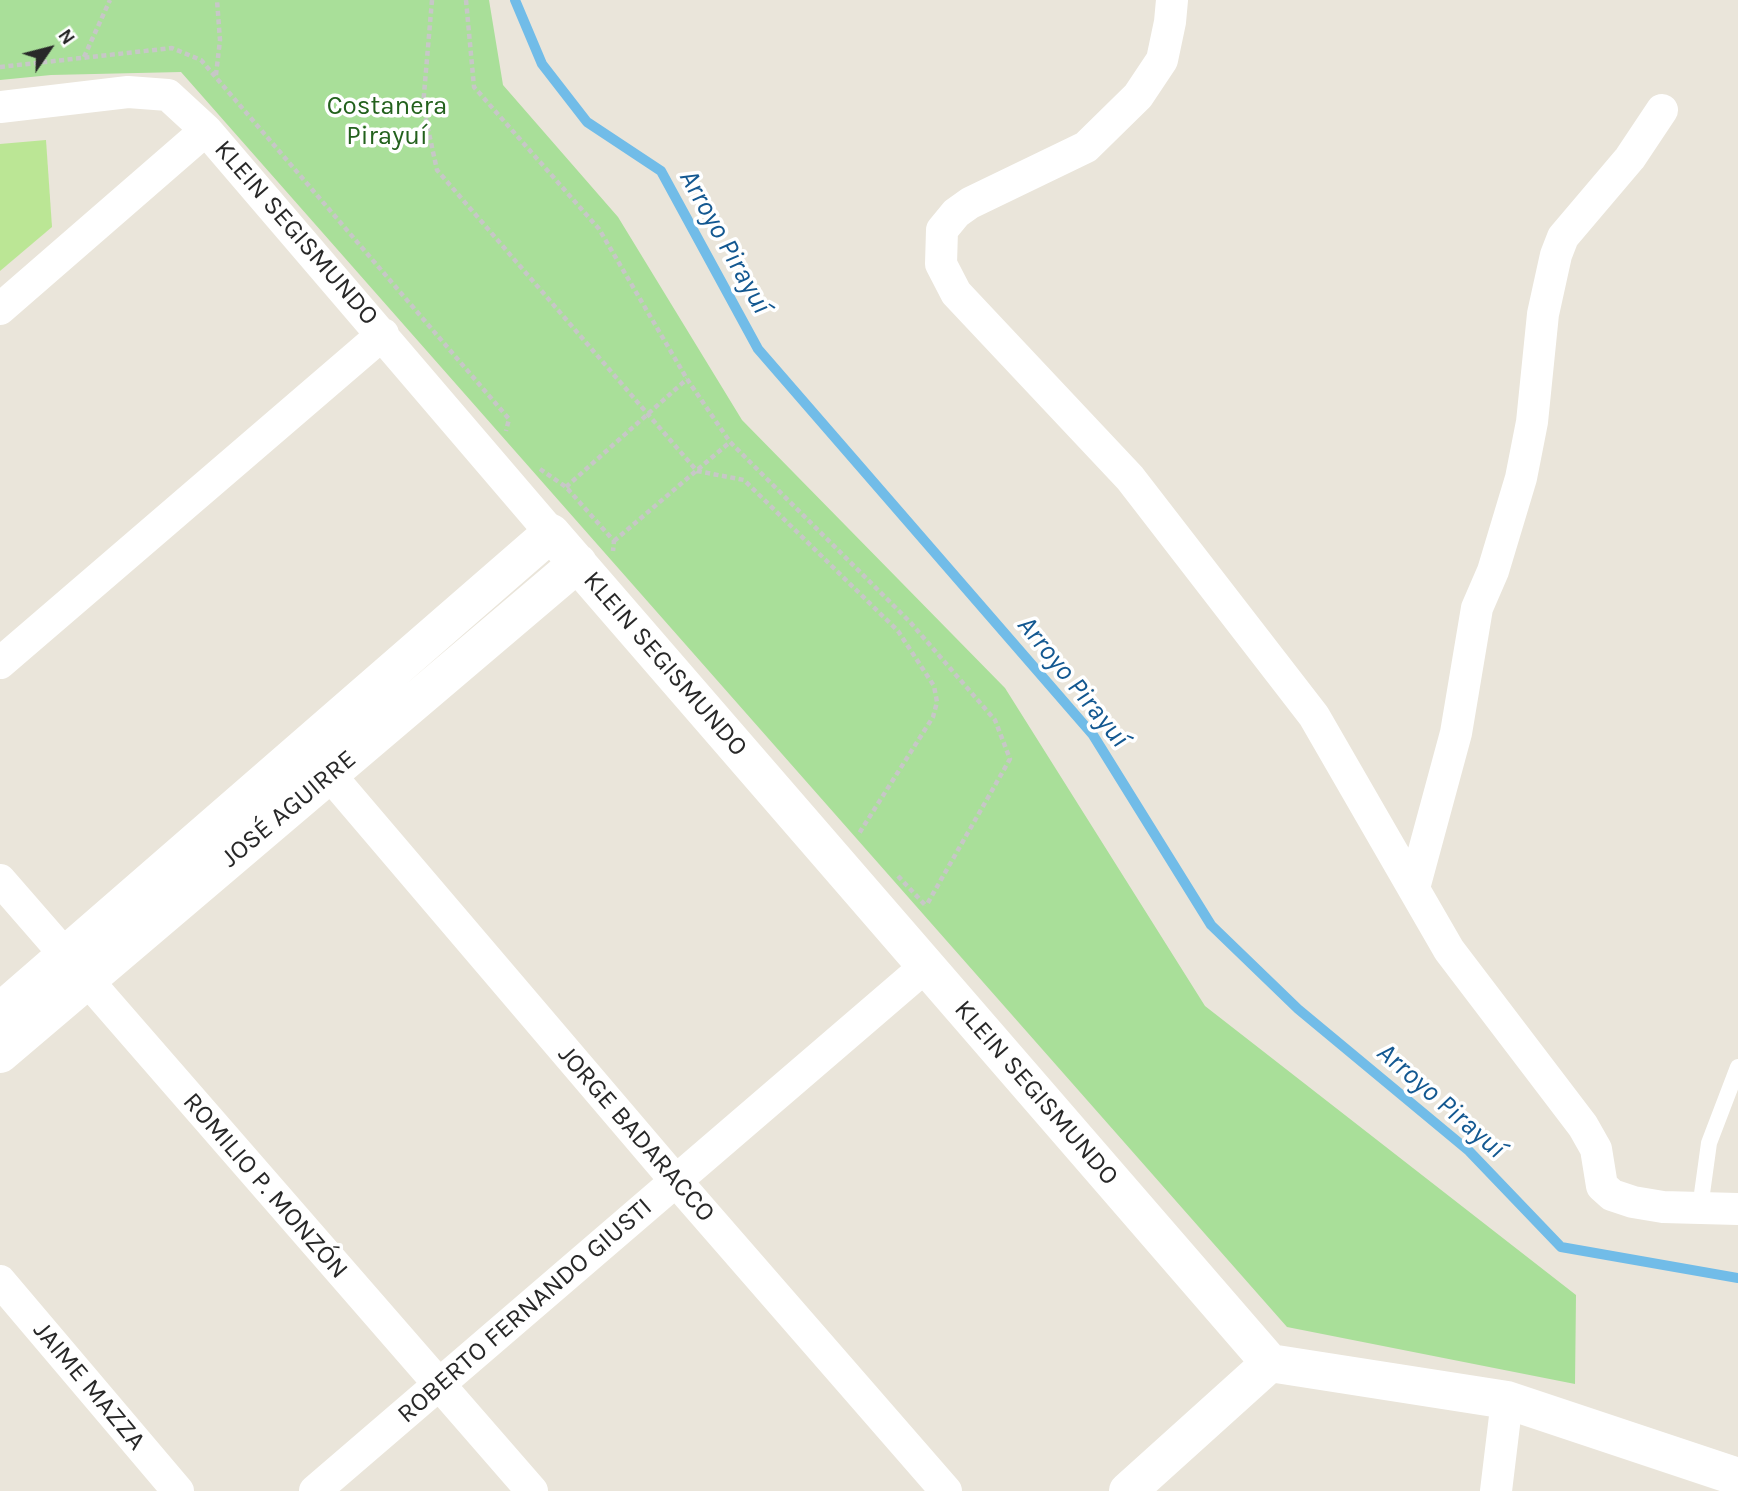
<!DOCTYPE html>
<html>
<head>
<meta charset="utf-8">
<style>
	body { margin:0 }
	#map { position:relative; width:1738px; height:1491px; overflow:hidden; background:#eae5da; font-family:Karla,sans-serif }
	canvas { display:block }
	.north { position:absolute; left:14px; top:14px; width:70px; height:70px; -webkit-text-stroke:5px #fff; paint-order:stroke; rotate:55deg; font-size:19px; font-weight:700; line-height:28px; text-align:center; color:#282828 }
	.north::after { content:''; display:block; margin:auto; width:24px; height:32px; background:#282828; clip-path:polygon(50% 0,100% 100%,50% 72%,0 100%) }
</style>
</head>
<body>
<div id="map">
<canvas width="1738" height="1491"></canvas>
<div class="north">N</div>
</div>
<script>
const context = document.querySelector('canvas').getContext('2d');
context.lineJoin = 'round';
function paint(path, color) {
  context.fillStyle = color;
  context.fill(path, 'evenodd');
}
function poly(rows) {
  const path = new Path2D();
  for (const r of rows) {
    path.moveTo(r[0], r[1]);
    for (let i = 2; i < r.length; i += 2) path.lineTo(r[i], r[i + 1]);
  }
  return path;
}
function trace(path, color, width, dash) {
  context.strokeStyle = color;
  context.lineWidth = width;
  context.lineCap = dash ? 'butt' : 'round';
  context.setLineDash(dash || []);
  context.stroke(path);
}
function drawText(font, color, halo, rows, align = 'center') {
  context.font = font + ' Karla,sans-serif';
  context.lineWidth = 7;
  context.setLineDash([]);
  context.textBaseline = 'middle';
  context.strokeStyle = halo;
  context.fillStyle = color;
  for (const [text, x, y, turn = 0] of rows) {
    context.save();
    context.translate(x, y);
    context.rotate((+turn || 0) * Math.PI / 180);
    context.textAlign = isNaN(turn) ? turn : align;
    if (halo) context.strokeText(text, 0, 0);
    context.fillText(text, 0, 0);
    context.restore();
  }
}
const green = poly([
	[0,0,489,0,503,85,618,217,742,420,1005,688,1205,1006,1576,1295,1575,1384,1287,1327,181,72,51,75,0,80]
]);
const pitch = poly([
	[46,140,52,227,0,271,0,144]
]);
const stream = poly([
	[515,0,542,64,587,122,661,171,758,349,1093,735,1211,925,1298,1009,1469,1151,1561,1247,1738,1278]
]);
const path = poly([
	[432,0,423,106,437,170,697,471,744,480,898,631,934,686,937,702,933,717,858,835],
	[466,0,474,87,599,229,687,379,730,442,910,622,995,720,1010,759,926,906],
	[84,57,110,0],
	[0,67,172,48,201,60,509,419,506,431],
	[216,75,220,40,217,0],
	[540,469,566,487,614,541,613,551],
	[566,487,687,379],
	[614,541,730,442],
	[898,876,926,906]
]);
const service = poly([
	[1700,1208,1709,1143,1738,1067]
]);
const minor = poly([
	[1172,0,1170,22,1162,60,1138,96,1086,147,970,203,956,213,942,230,941,264,956,293,1130,478,1314,716,1449,950,1583,1126,1596,1149,1602,1186,1612,1195,1633,1202,1663,1207,1738,1209],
	[0,107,128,92,168,95,206,130,551,533],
	[0,309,206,130],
	[0,663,383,334],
	[329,774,676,1181,946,1491],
	[0,880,532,1491],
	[1414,888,1456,733,1477,608,1493,571,1521,478,1532,422,1543,314,1556,255,1563,237,1630,158,1662,110],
	[0,1281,178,1491],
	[315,1491,926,966],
	[1496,1491,1507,1400]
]);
const tertiary = poly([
	[0,1012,551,533,1270,1363],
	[0,1054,578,563],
	[1270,1363,1507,1400,1738,1477],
	[1128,1491,1270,1363]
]);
const parkNames = [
	["Costanera",387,107],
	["Pirayuí",387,137]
];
const streetNames = [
	["KLEIN SEGISMUNDO",296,233,49],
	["KLEIN SEGISMUNDO",665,664,49],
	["JOSÉ AGUIRRE",289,809,-40],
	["KLEIN SEGISMUNDO",1036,1093,49],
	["JORGE BADARACCO",636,1134,49],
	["ROMILIO P. MONZÓN",265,1186,49],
	["ROBERTO FERNANDO GIUSTI",525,1311,-41],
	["JAIME MAZZA",89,1386,50]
];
const waterNames = [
	["Arroyo Pirayuí",725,242,61],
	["Arroyo Pirayuí",1073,682,51],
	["Arroyo Pirayuí",1441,1101,41]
];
paint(green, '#a9df99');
paint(pitch, '#bbe695');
trace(stream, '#71bce8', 10);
trace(path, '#c7c7c7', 4.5, [5, 3.5]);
trace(service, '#fff', 16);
trace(minor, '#fff', 32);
trace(tertiary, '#fff', 38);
drawText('26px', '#23611d', '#fff', parkNames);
drawText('26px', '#282828', '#fff', streetNames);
drawText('italic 28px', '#135891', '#fff', waterNames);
</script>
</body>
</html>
